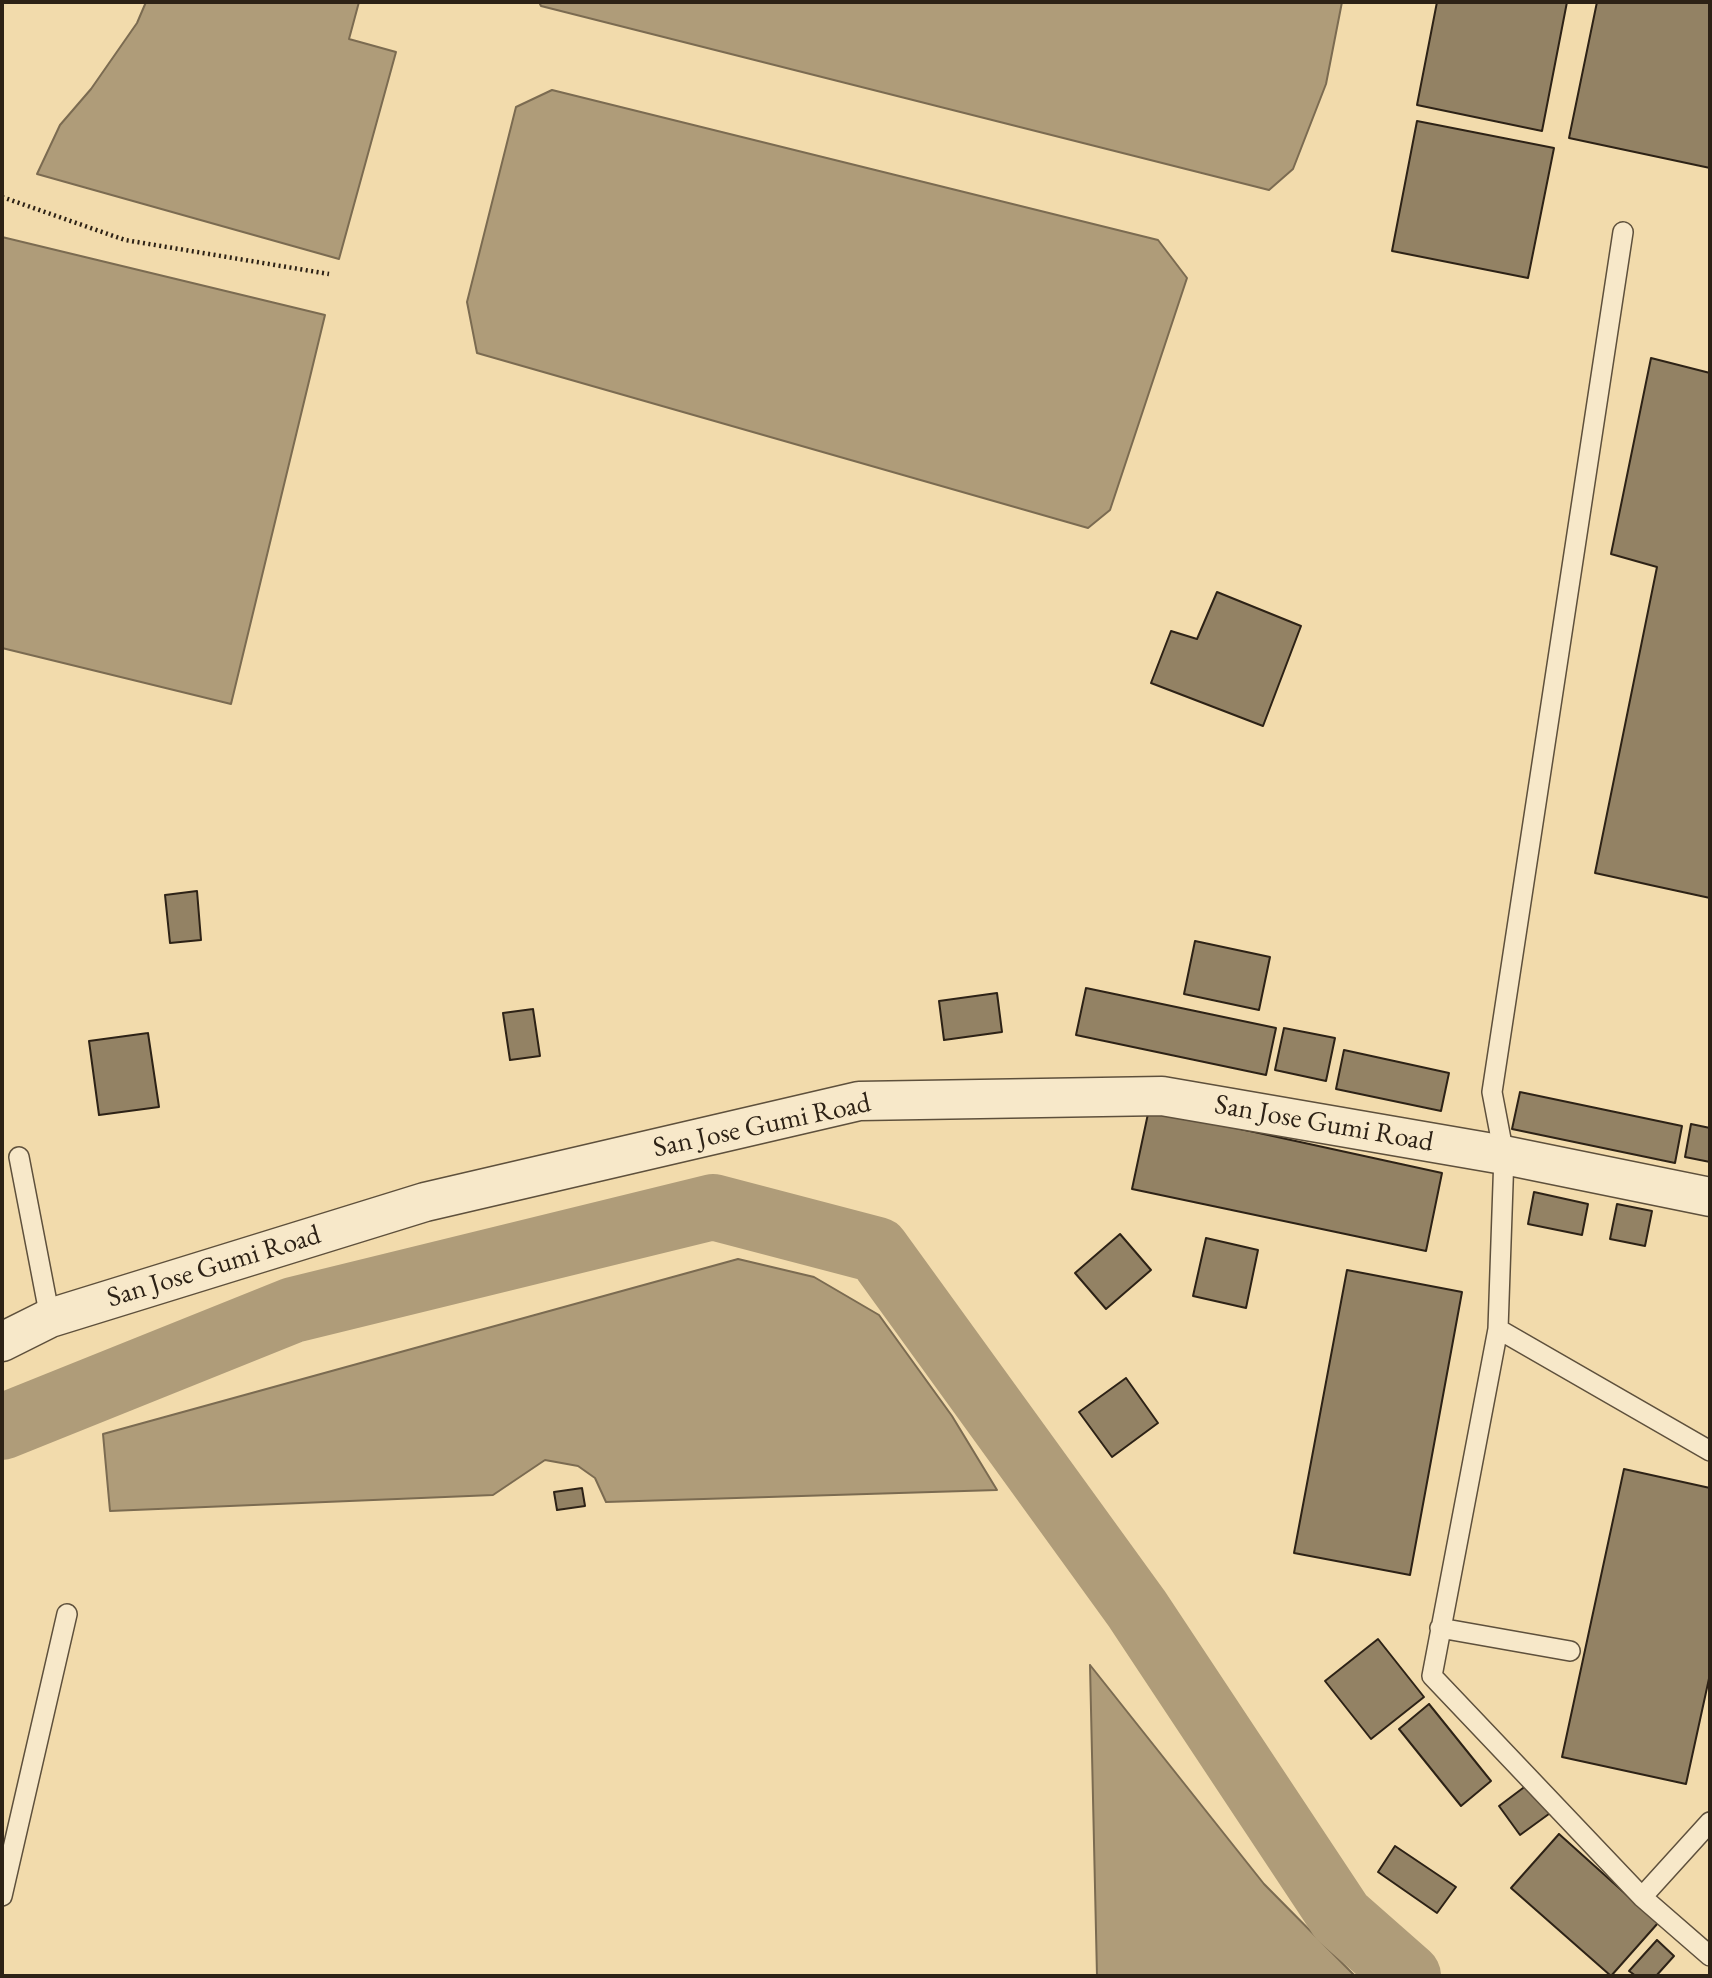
<!DOCTYPE html>
<html>
<head>
<meta charset="utf-8">
<style>
	body { margin:0 }
	#map { position:relative; width:1712px; height:1978px; overflow:hidden; background:#f2dbac; font-family:"EB Garamond",serif }
	canvas { display:block }
	.frame { position:absolute; inset:0; border:4px solid #2d2216; pointer-events:none }
</style>
</head>
<body>
<div id="map">
<canvas width="1712" height="1978"></canvas>
<div class="frame"></div>
</div>
<script>
const context = document.querySelector('canvas').getContext('2d');
context.lineJoin = 'round';
function paint(path, color) {
  context.fillStyle = color;
  context.fill(path, 'evenodd');
}
function poly(rows) {
  const path = new Path2D();
  for (const r of rows) {
    path.moveTo(r[0], r[1]);
    for (let i = 2; i < r.length; i += 2) path.lineTo(r[i], r[i + 1]);
  }
  return path;
}
function trace(path, color, width, dash) {
  context.strokeStyle = color;
  context.lineWidth = width;
  context.lineCap = dash ? 'butt' : 'round';
  context.setLineDash(dash || []);
  context.stroke(path);
}
function drawText(font, color, halo, rows, align = 'center') {
  context.font = font + ' "EB Garamond",serif';
  context.lineWidth = 5;
  context.setLineDash([]);
  context.textBaseline = 'middle';
  context.strokeStyle = halo;
  context.fillStyle = color;
  for (const [text, x, y, turn = 0] of rows) {
    context.save();
    context.translate(x, y);
    context.rotate((+turn || 0) * Math.PI / 180);
    context.textAlign = isNaN(turn) ? turn : align;
    if (halo) context.strokeText(text, 0, 0);
    context.fillText(text, 0, 0);
    context.restore();
  }
}
const water = poly([
	[146,2,359,2,349,39,396,52,339,259,37,174,60,125,91,89,137,23,146,2],
	[539,2,1342,2,1326,84,1293,169,1269,190,541,6,539,2],
	[552,90,1158,240,1187,278,1110,510,1088,528,477,353,467,302,516,107,552,90],
	[2,237,325,315,231,704,2,648,2,237],
	[738,1259,814,1277,879,1315,952,1416,997,1490,606,1502,595,1478,578,1466,545,1460,493,1495,110,1511,103,1434,738,1259],
	[1090,1665,1264,1884,1355,1976,1097,1976,1090,1665]
]);
const river = poly([
	[2,1427,293,1310,713,1207,877,1250,1137,1609,1341,1917,1408,1976]
]);
const building = poly([
	[1437,2,1567,2,1542,131,1417,105,1437,2],
	[1597,2,1710,2,1710,168,1569,138,1597,2],
	[1417,121,1554,148,1528,278,1392,251,1417,121],
	[1651,358,1710,373,1710,898,1595,873,1657,567,1611,554,1651,358],
	[1217,592,1301,626,1263,726,1151,683,1171,631,1197,639,1217,592],
	[197,891,201,940,170,943,165,895,197,891],
	[1195,941,1270,957,1259,1010,1184,994,1195,941],
	[1086,988,1276,1028,1266,1075,1076,1035,1086,988],
	[997,993,1002,1032,944,1040,939,1001,997,993],
	[533,1009,540,1056,510,1060,503,1013,533,1009],
	[1284,1028,1335,1038,1326,1081,1275,1070,1284,1028],
	[148,1033,159,1107,99,1115,89,1041,148,1033],
	[1344,1050,1449,1073,1441,1111,1336,1089,1344,1050],
	[1520,1092,1682,1126,1675,1163,1512,1129,1520,1092],
	[1149,1109,1442,1173,1426,1251,1132,1189,1149,1109],
	[1691,1124,1710,1128,1710,1162,1685,1157,1691,1124],
	[1534,1192,1588,1204,1582,1235,1528,1224,1534,1192],
	[1617,1204,1652,1211,1645,1246,1610,1239,1617,1204],
	[1120,1234,1151,1270,1106,1309,1075,1273,1120,1234],
	[1206,1238,1258,1250,1246,1308,1193,1296,1206,1238],
	[1347,1270,1462,1292,1410,1575,1294,1553,1347,1270],
	[1126,1378,1158,1423,1112,1457,1079,1412,1126,1378],
	[1624,1469,1710,1488,1710,1674,1686,1784,1562,1757,1624,1469],
	[582,1488,585,1506,557,1510,554,1492,582,1488],
	[1378,1639,1424,1697,1371,1739,1325,1681,1378,1639],
	[1429,1704,1491,1781,1461,1806,1399,1729,1429,1704],
	[1531,1782,1553,1811,1520,1835,1499,1806,1531,1782],
	[1559,1834,1658,1923,1611,1976,1511,1888,1559,1834],
	[1395,1846,1456,1887,1437,1913,1378,1872,1395,1846],
	[1657,1940,1674,1956,1656,1976,1636,1976,1629,1971,1657,1940]
]);
const path = poly([
	[2,197,125,240,329,274]
]);
const service = poly([
	[1623,232,1492,1092,1504,1155,1498,1329,1432,1676,1642,1897,1710,1956],
	[19,1157,50,1318],
	[1498,1329,1710,1451],
	[1440,1628,1570,1651],
	[2,1896,67,1614],
	[1642,1897,1710,1822]
]);
const tertiary = poly([
	[2,1342,50,1318,425,1202,859,1101,1162,1096,1504,1155,1710,1197]
]);
const streetNames = [
	["San Jose Gumi Road",1324,1124,10],
	["San Jose Gumi Road",762,1126,-12],
	["San Jose Gumi Road",214,1267,-17]
];
paint(water, '#af9c79');
trace(water, '#7b6b51', 2);
trace(river, '#af9c79', 66);
paint(building, '#938264');
trace(building, '#2d2216', 2);
trace(service, '#5e503c', 22);
trace(tertiary, '#5e503c', 41);
trace(path, '#2d2216', 4.5, [2, 3.5]);
trace(service, '#f7e8c9', 19);
trace(tertiary, '#f7e8c9', 38);
drawText('28px', '#2d2216', '#f7e8c9', streetNames);
</script>
</body>
</html>
